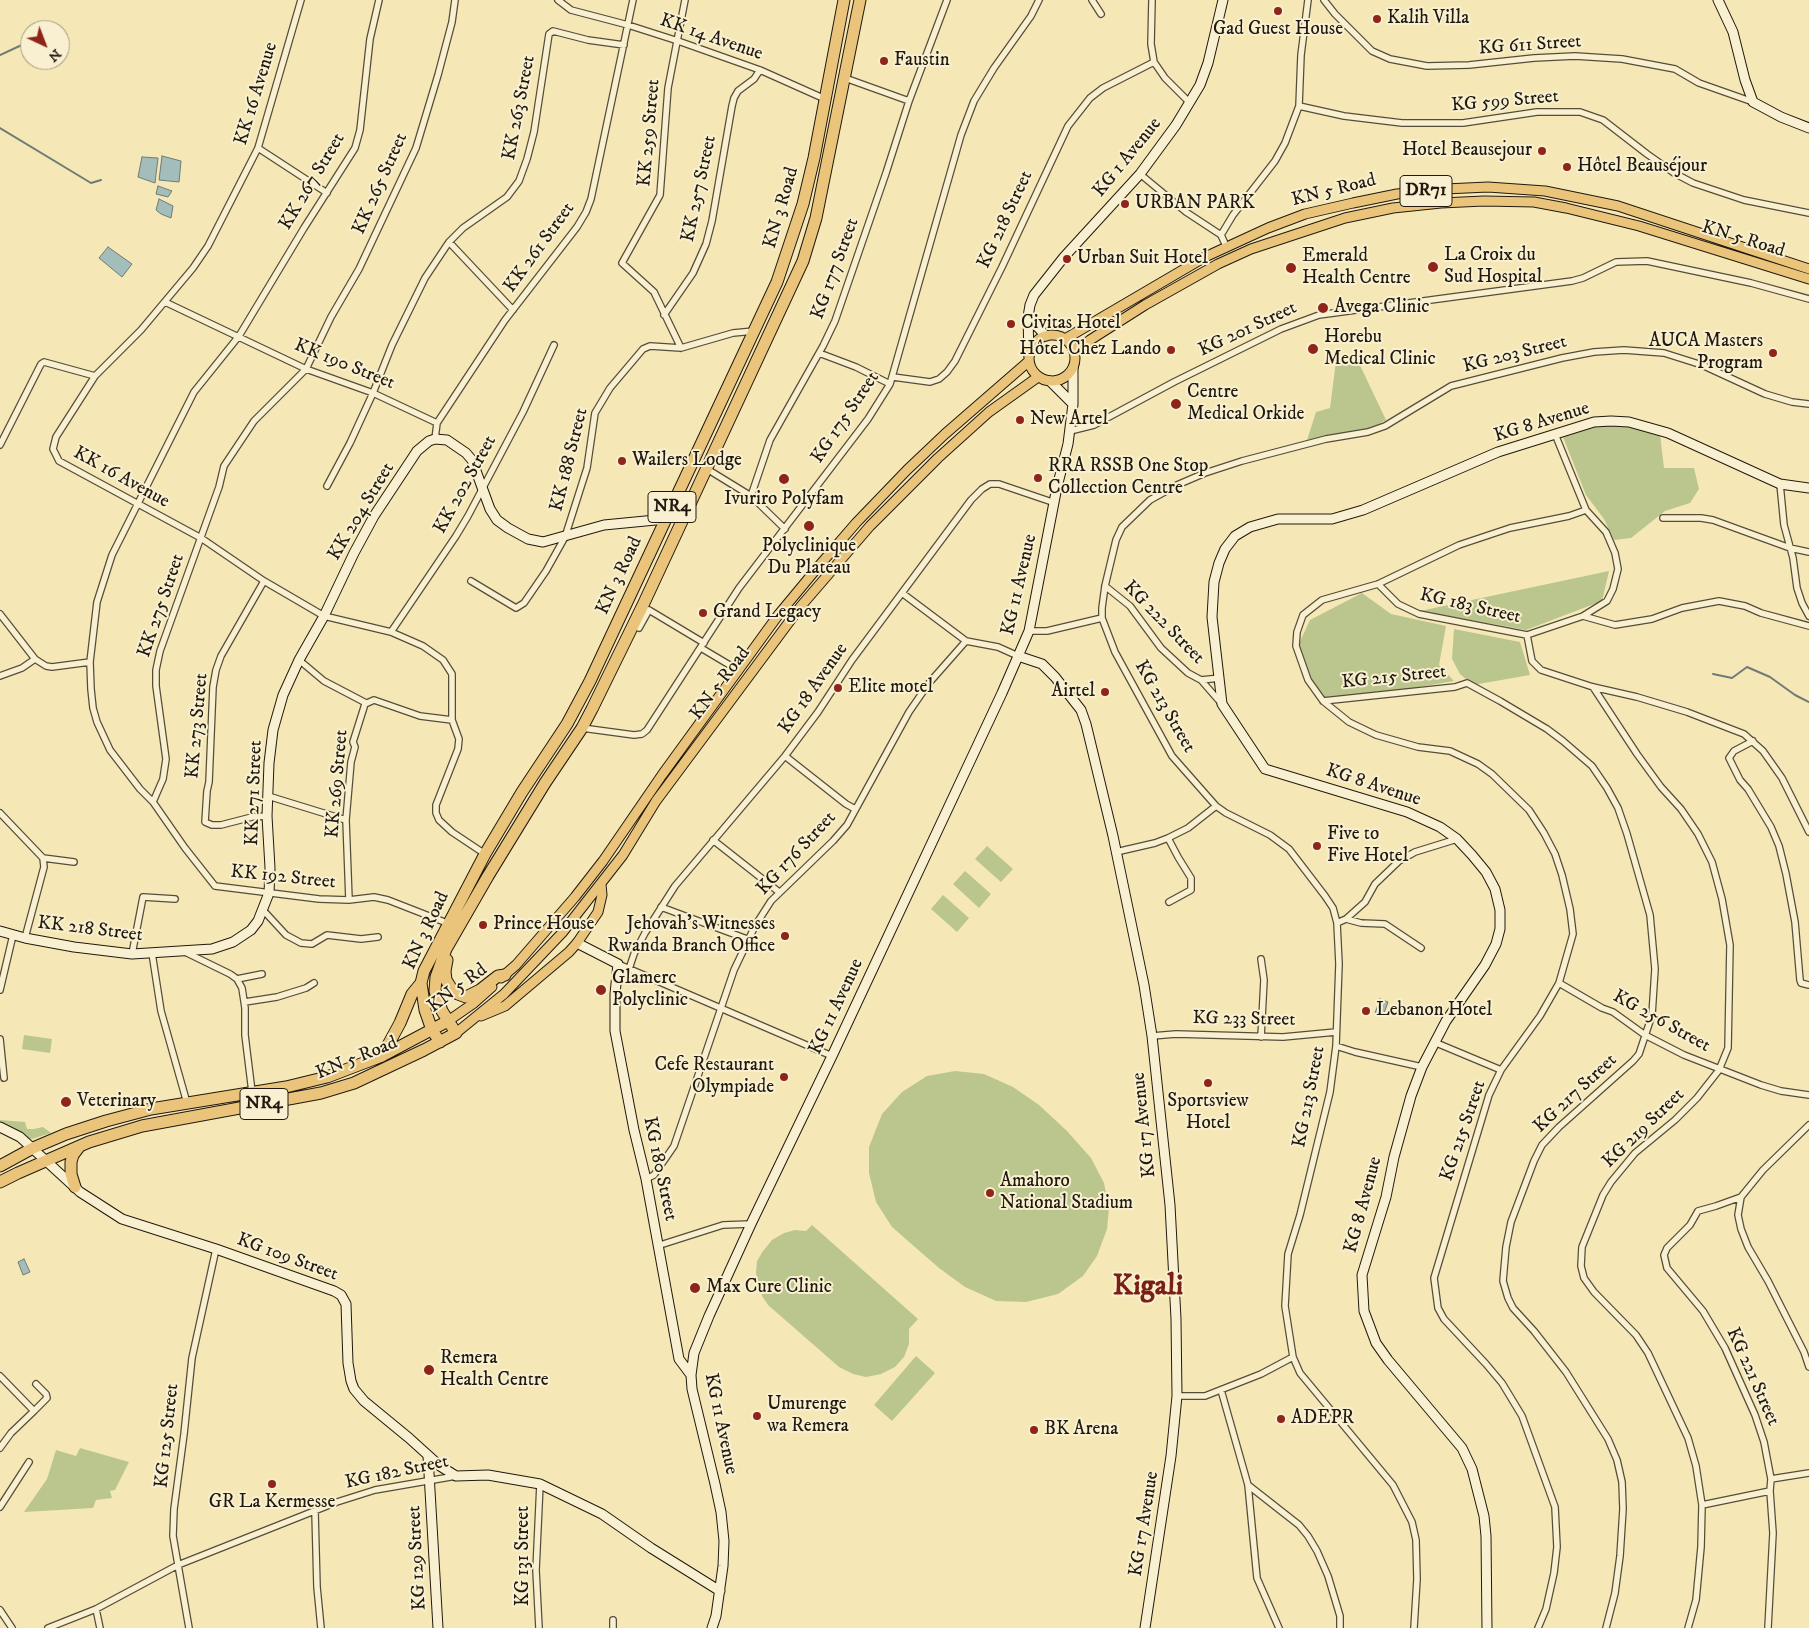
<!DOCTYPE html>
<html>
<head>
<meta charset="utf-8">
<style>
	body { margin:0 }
	#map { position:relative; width:1809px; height:1628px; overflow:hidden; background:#f5e8b6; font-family:"IM FELL DW Pica",serif }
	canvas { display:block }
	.north { position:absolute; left:20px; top:20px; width:50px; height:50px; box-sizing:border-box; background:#f8f0d0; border:1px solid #a29a83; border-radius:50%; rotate:137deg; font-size:14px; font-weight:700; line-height:20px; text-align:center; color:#21190f }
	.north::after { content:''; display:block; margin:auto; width:18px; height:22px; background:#8f2418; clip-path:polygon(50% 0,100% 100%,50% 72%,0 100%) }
</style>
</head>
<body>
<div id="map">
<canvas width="1809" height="1628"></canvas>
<div class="north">N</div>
</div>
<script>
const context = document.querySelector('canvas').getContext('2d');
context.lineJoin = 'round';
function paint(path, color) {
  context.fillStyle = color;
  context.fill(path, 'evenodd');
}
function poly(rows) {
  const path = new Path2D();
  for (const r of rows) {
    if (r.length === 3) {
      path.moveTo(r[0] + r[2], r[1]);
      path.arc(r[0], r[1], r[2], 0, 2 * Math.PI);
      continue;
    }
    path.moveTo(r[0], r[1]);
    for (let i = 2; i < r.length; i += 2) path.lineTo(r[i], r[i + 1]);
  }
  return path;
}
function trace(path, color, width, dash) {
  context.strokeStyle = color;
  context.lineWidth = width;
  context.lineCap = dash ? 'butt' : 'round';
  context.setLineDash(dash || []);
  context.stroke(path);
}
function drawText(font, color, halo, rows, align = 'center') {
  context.font = font + ' "IM FELL DW Pica",serif';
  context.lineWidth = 4;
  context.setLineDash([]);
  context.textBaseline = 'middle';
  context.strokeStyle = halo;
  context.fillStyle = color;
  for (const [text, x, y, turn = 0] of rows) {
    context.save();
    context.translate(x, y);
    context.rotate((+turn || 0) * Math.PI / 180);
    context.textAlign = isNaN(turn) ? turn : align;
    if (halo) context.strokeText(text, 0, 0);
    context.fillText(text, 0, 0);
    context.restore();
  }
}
const green = poly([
	[1357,359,1386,420,1370,430,1307,440,1316,412,1330,408,1336,361],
	[1631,422,1660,434,1664,468,1694,468,1699,489,1690,503,1665,511,1631,538,1614,540,1604,519,1586,495,1563,437,1604,424],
	[1609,571,1602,601,1526,630,1420,611],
	[1362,593,1391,614,1446,626,1439,665,1454,681,1326,703,1295,652,1310,620],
	[1454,629,1520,642,1530,675,1473,685,1460,674,1452,659],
	[987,846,1013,869,1001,882,975,859],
	[965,871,991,894,979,908,953,884],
	[943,895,969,918,957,932,931,909],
	[24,1035,52,1039,50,1053,22,1049],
	[955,1071,984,1074,1013,1087,1039,1105,1067,1131,1091,1158,1104,1183,1109,1208,1107,1229,1097,1256,1083,1276,1058,1294,1026,1302,996,1301,965,1287,939,1268,892,1227,876,1202,869,1173,869,1147,882,1114,902,1092,927,1076],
	[0,1120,25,1122,27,1129,34,1129,43,1127,51,1133,32,1139,20,1137,0,1127],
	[812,1225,918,1319,909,1329,909,1344,904,1357,895,1367,881,1374,866,1377,853,1374,839,1367,768,1305,762,1296,756,1273,757,1261,763,1251,772,1240,784,1233,795,1230,806,1231],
	[916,1356,935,1373,892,1421,874,1405],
	[80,1448,129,1462,115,1490,110,1491,112,1498,96,1500,93,1508,24,1512,47,1479,56,1450,76,1456]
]);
const water = poly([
	[162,156,181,161,179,182,159,180,162,156],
	[142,157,158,158,155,183,138,177,142,157],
	[158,186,172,191,168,197,156,194,158,186],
	[159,199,173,206,171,218,161,214,156,210,159,199],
	[108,247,132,264,122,277,99,258,108,247],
	[1380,999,1388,1002,1383,1016,1375,1013,1380,999],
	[24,1259,30,1272,23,1275,18,1262,24,1259]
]);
const stream = poly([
	[0,55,26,43],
	[0,128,91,183,101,180],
	[1713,674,1732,678,1747,667,1770,677,1795,695,1809,702]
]);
const street = poly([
	[301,0,258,148,208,246,193,268,141,330,95,376,56,437,53,449,59,461,201,538,264,581,324,616,391,632,423,646,443,660,452,674,452,720,459,739,458,749,436,805,436,813,439,820,452,832,485,854],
	[379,0,370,39,360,130,355,148,304,228,239,336,194,392,112,555,97,602,90,662,91,689,93,708,97,722,110,750,140,789,153,802,185,848,215,886,319,899,349,900,374,897,388,900,447,923],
	[558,0,571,10,628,25,678,41,760,70,825,99],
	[1092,0,1101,14],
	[1152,0,1151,44,1154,62,1165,78,1190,103],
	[1324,0,1335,14,1372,51,1390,59,1427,66,1469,65,1534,58,1575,56,1622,59,1675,69,1699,83,1753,102],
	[845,78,909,101],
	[1299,106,1344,116,1402,123,1463,123,1537,112,1580,112,1603,120,1647,154,1674,173,1693,183,1744,200,1809,213],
	[258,148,327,193],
	[1140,174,1186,212,1221,235,1226,246],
	[1221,235,1233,215,1275,161,1285,143,1299,106,1301,55,1308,0],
	[449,242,513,310],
	[165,302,306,369,373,393,437,423],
	[664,315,693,273,706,244,712,221,732,106,734,98,738,91,754,79,760,70],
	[681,348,654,292,622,263,660,195,668,88,685,0],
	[819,353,856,367,890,384],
	[893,377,930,382,939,379,947,372,955,361,1002,267,1068,126,1090,98,1103,88,1154,62],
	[1070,431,1094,425,1174,382,1281,329,1319,315,1572,281,1583,278,1616,262,1647,261,1751,283,1809,299],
	[435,439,437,423,505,320,577,227,586,212,591,199,633,0],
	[0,445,41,364,44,362,95,376],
	[707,469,751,496,785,529],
	[1780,484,1784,525,1793,558,1797,588,1802,603,1809,616],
	[327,486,350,443,373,393,392,345,425,278,449,242,463,228,507,197,519,181,527,159,534,132,549,34,553,31,588,40,624,45],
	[751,496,770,440,823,346,835,321,886,173,909,101,947,0],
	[1663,518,1701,518,1713,520,1790,548,1809,552],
	[264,581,221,656,216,670,213,687,209,782,207,791,205,822,212,825,221,825,252,817,267,816],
	[471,581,516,608,524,603,546,571,565,537,587,468,595,413,610,388,643,349,650,346,681,348,733,333,754,331],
	[1378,584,1398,604,1419,614,1527,635],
	[1105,586,1130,606,1161,648,1188,673,1201,680,1220,678],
	[902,593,966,641,998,647,1018,656],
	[0,614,35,659,46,666,52,667,90,662],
	[1583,616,1615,625,1652,619,1682,608,1719,601,1745,606,1761,613,1809,626],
	[633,625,639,628,649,610,704,643],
	[1029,631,1047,631,1102,618],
	[391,632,456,536,468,516,523,412,554,345],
	[1527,635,1532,661,1541,670,1593,687,1637,697,1687,712,1744,734,1763,751,1782,778,1809,832],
	[1527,635,1583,616,1607,601,1613,589,1618,569,1615,553,1606,532,1586,510,1555,434],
	[701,648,738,670],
	[299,660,324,681,366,703],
	[0,676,22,668,35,659],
	[1201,680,1221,703],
	[1593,687,1637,754,1661,787,1681,809,1698,834,1712,862,1722,899,1730,945,1728,1048,1719,1070,1697,1098,1675,1120,1635,1153,1611,1182,1603,1195,1582,1247,1581,1266,1584,1278,1594,1292,1636,1335,1648,1353,1688,1438,1696,1466,1702,1505,1701,1547,1696,1600,1688,1628],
	[1323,701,1455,687,1467,683,1500,701,1547,729,1563,741,1592,766,1607,788,1618,808,1627,834,1650,915,1655,969,1652,1015,1639,1054,1633,1061,1559,1127,1542,1145,1534,1161,1511,1222,1506,1247,1503,1281,1508,1298,1513,1308,1534,1331,1566,1372,1608,1439,1617,1460,1622,1482,1623,1509,1620,1556,1615,1593,1606,1628],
	[582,728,634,735,642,734,647,730,739,588,868,419,890,384,961,135,974,101,994,68,1031,16,1039,0],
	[1753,741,1734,751,1729,758,1740,780,1748,789,1771,827,1779,846,1786,874,1795,922,1800,980,1801,983,1809,985],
	[785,756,846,804,855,809],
	[268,796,346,820],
	[153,802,163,779,166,759,156,686,156,670,160,651,219,487,224,466,254,421,306,369,331,317,359,269,416,148,438,75,452,22,455,0],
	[0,813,43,858,44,867,25,938],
	[1168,838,1178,857,1191,878,1191,890,1169,902],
	[713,840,779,892],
	[1116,852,1155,843,1168,838,1188,828,1216,806],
	[43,858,74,862],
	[349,900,346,820,351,762,355,747,353,742,365,704,374,700,420,716,452,720],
	[661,907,747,939],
	[263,910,286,935,301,943,312,944,327,935,361,939,378,937],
	[1346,919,1361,923,1385,924,1421,948],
	[1337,923,1346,919,1365,902,1375,884,1399,861,1415,852,1457,839],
	[185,952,230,974,237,979,242,988,245,1008,245,1035,252,1092],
	[152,953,161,1011,187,1103],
	[132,954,143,897,175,899],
	[1261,959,1264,980,1261,1037],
	[618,964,832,1056],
	[629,969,634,954,645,933,675,886,785,756,818,712,852,660,971,500,982,489,990,484,999,484,1055,503],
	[237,979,262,974],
	[1559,983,1602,1008,1613,1012,1645,1035,1684,1055,1761,1085,1781,1091,1809,1095],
	[0,990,13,935],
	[245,1002,277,997,306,988,314,983],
	[1152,1036,1176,1034,1283,1037,1336,1032],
	[0,1039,4,1078],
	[1434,1042,1501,1070],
	[1336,1046,1355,1052,1422,1067],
	[1809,1125,1763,1170,1741,1197,1738,1215,1741,1229,1748,1247,1768,1281,1804,1352,1809,1367],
	[646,1179,654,1175,674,1146,734,970,755,926,771,901,833,841,847,825,909,712,929,683,966,641],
	[1741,1197,1716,1206,1698,1211,1690,1225,1667,1248,1664,1255,1667,1268,1703,1311,1725,1348,1755,1415,1764,1442,1771,1479,1770,1491,1773,1533,1768,1628],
	[657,1246,723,1225,751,1224],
	[0,1376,34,1411,47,1398,46,1394,36,1384],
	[1221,1390,1248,1485,1257,1578,1279,1628],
	[1177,1396,1205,1396,1261,1374,1293,1357],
	[0,1448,11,1433,34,1411],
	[1771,1479,1809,1473],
	[1248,1485,1299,1525,1308,1536,1317,1551,1328,1576,1340,1616,1340,1628],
	[1702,1505,1770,1491],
	[0,1507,29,1462],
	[315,1512,317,1587,321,1628],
	[96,1609,100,1628],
	[0,1610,12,1628],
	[613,1620,613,1628],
	[48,1628,96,1609,178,1565,337,1502,375,1490,456,1476],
	[189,1628,173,1536,174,1509,184,1434,192,1358,216,1249],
	[539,1628,536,1570,540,1484],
	[1414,1628,1417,1579,1416,1540,1412,1522,1393,1485,1300,1373,1293,1357,1285,1306,1288,1254,1300,1215,1330,1092,1336,1046,1339,964,1337,923,1333,908,1325,896,1289,849,1270,835,1226,813,1216,806,1172,756,1115,652,1102,618,1102,608,1105,586,1116,540,1122,527,1150,500,1177,485,1205,473,1242,461,1326,439,1368,432,1385,426,1451,386,1562,358,1594,352,1624,350,1664,353,1702,365,1765,394,1792,402,1809,404],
	[1538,1628,1546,1609,1554,1573,1557,1547,1555,1507,1522,1416,1502,1383,1486,1364,1444,1319,1438,1308,1434,1278,1489,1095,1501,1070,1540,1016,1559,983,1573,934,1570,909,1562,875,1555,854,1544,833,1529,810,1492,774,1478,764,1450,751,1418,747,1376,735,1349,722,1323,701,1308,680,1296,646,1297,632,1303,615,1322,600,1378,584,1459,545,1510,528,1569,516,1586,510]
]);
const secondary = poly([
	[1718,0,1733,32,1745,80,1753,102,1781,117,1809,128],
	[1028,317,1046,336],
	[1029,356,1028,317,1030,305,1034,295,1064,257,1140,174,1176,125,1200,85,1208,63,1223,0],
	[1050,381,1073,404],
	[1018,656,1042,664,1055,677,1081,710,1086,724,1113,836,1144,985,1152,1036,1170,1205,1176,1319,1177,1396,1171,1456,1145,1628],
	[0,931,25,938,74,947,132,954,212,949,233,942,251,930,258,921,269,893,270,868,267,816,269,763,273,730,283,695,299,660,324,616,354,553,374,516,417,451,429,441,435,439,447,440,466,453,472,460,490,509,497,520,508,528,528,539,543,542,604,525,666,519],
	[577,943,618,964,615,994,615,1031,634,1130,646,1179,679,1359,691,1375],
	[0,1127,20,1137,80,1192,122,1219,216,1249,334,1291,341,1295,346,1304,348,1363,351,1381,354,1389,364,1401,409,1438,440,1466,456,1476,488,1475,540,1484,602,1514,651,1548,720,1591],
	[428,1456,438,1628],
	[712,1628,716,1616,723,1566,724,1541,721,1512,715,1484,692,1389,691,1375,694,1353,709,1316,751,1224,832,1056,1002,693,1029,631,1057,487,1068,444,1073,404,1073,368],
	[1487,1628,1486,1536,1484,1516,1472,1469,1462,1448,1388,1360,1376,1343,1364,1311,1362,1275,1386,1197,1394,1157,1411,1096,1422,1067,1446,1021,1485,965,1496,944,1500,929,1500,910,1495,889,1486,872,1472,855,1457,839,1440,827,1407,812,1265,769,1222,704,1212,617,1214,582,1219,563,1225,549,1235,536,1250,527,1278,519,1332,519,1363,510,1498,452,1594,422,1611,421,1629,422,1668,433,1780,484,1809,488]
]);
const primary = poly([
	[1052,358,23],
	[1065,339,1205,257,1268,228,1305,214,1353,203,1397,194,1445,189,1488,187,1545,191,1618,206,1809,269],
	[1075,352,1090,340,1145,305,1218,264,1251,249,1345,218,1393,208,1441,203,1484,201,1534,202,1566,208,1639,226,1809,279],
	[501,978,516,965,575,897,603,861,662,775,779,614,818,567,856,523,907,470,945,434,1029,361],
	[481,1016,505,1006,569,952,577,943,598,912,602,895,601,884],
	[448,1021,474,1003,492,987],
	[456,1033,504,994,562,933,623,855,656,801,801,606,870,526,938,458,989,412,1038,377]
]);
const highway = poly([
	[447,960,445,971,446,980,451,988,458,994,466,997,480,990,498,976,505,975],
	[440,1042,432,1030,425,1010,421,983,424,971,485,854,522,792,567,724,590,681,777,282,803,204,814,158,844,0],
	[382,1056,400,1023,412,994,421,983],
	[0,1166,33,1148,66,1134,106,1121,151,1109,286,1087,327,1077,382,1056,448,1021],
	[0,1182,18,1173,89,1142,142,1126,321,1093,354,1083,424,1050,456,1033,442,1011,435,991,436,977,446,949,488,876,545,783,582,728,592,709,643,605,803,261,816,218,860,0],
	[75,1187,71,1174,71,1162,73,1155,79,1147]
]);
const markers = [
	[1278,11,5,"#8f2418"],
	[1377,19,5,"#8f2418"],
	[884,61,5,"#8f2418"],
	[1542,151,5,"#8f2418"],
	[1567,167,5,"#8f2418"],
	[1125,204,5,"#8f2418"],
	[1067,259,5,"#8f2418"],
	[1433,267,6,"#8f2418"],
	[1291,268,6,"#8f2418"],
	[1323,308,6,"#8f2418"],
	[1011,324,5,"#8f2418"],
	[1313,349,6,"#8f2418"],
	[1171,350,5,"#8f2418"],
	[1773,353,5,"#8f2418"],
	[1176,404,6,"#8f2418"],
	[1020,420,5,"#8f2418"],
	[622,461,5,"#8f2418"],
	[1038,478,5,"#8f2418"],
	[784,479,6,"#8f2418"],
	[809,526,6,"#8f2418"],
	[703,613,5,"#8f2418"],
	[838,688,5,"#8f2418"],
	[1105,692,5,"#8f2418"],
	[1317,846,5,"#8f2418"],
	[483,925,5,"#8f2418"],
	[785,936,5,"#8f2418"],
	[601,990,6,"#8f2418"],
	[1366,1011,5,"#8f2418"],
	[784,1077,5,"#8f2418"],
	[1208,1083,5,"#8f2418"],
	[66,1102,6,"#8f2418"],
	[990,1193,5,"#8f2418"],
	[695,1288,6,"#8f2418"],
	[429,1370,6,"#8f2418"],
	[757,1416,5,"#8f2418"],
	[1281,1419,5,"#8f2418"],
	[1034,1430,5,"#8f2418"],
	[272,1484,5,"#8f2418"]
];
const shields = [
	[1426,191,52],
	[672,507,48],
	[264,1104,48]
];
const shieldNames = [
	["DR71",1426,191],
	["NR4",672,507],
	["NR4",264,1104]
];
const poiNames = [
	["Kalih Villa",1387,19],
	["Gad Guest House",1278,30,"center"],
	["Faustin",894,61],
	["Hotel Beausejour",1532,151,"right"],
	["Hôtel Beauséjour",1577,167],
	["URBAN PARK",1135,204],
	["La Croix du",1444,256],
	["Sud Hospital",1444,278],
	["Emerald",1302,257],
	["Health Centre",1302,279],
	["Urban Suit Hotel",1077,259],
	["Avega Clinic",1334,308],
	["Civitas Hotel",1021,324],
	["Horebu",1324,338],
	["Medical Clinic",1324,360],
	["AUCA Masters",1763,342,"right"],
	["Program",1763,364,"right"],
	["Hôtel Chez Lando",1161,350,"right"],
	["Centre",1187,393],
	["Medical Orkide",1187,415],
	["New Artel",1030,420],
	["Wailers Lodge",632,461],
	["RRA RSSB One Stop",1048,467],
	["Collection Centre",1048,489],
	["Ivuriro Polyfam",784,500,"center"],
	["Polyclinique",809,547,"center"],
	["Du Plateau",809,569,"center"],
	["Grand Legacy",713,613],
	["Elite motel",848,688],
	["Airtel",1095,692,"right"],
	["Five to",1327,835],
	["Five Hotel",1327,857],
	["Prince House",493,925],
	["Jehovah's Witnesses",775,925,"right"],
	["Rwanda Branch Office",775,947,"right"],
	["Glamerc",612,979],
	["Polyclinic",612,1001],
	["Lebanon Hotel",1376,1011],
	["Cefe Restaurant",774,1066,"right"],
	["Olympiade",774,1088,"right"],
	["Veterinary",77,1102],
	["Sportsview",1208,1102,"center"],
	["Hotel",1208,1124,"center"],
	["Amahoro",1000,1182],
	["National Stadium",1000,1204],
	["Max Cure Clinic",706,1288],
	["Remera",440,1359],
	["Health Centre",440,1381],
	["Umurenge",767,1405],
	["wa Remera",767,1427],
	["ADEPR",1291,1419],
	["BK Arena",1044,1430],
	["GR La Kermesse",272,1503,"center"]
];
const streetNames = [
	["KK 14 Avenue",711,38,19],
	["KG 611 Street",1530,46,-4],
	["KK 16 Avenue",257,94,-73],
	["KG 599 Street",1505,102,-5],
	["KK 263 Street",520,108,-79],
	["KK 259 Street",650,133,-85],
	["KG 1 Avenue",1128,158,-51],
	["KK 267 Street",313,182,-59],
	["KK 265 Street",381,184,-66],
	["KK 257 Street",700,189,-78],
	["KN 5 Road",1334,191,-14],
	["KN 3 Road",782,208,-74],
	["KG 218 Street",1006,220,-65],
	["KN 5 Road",1743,240,17],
	["KK 261 Street",540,248,-54],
	["KG 177 Street",836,269,-70],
	["KG 201 Street",1248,330,-25],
	["KG 203 Street",1515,355,-14],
	["KK 190 Street",344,365,22],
	["KG 175 Street",846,418,-56],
	["KG 8 Avenue",1542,423,-17],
	["KK 188 Street",570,460,-76],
	["KK 16 Avenue",121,478,29],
	["KK 202 Street",466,485,-61],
	["KK 204 Street",362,512,-59],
	["KN 3 Road",620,576,-65],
	["KG 11 Avenue",1020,585,-77],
	["KK 275 Street",162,606,-71],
	["KG 183 Street",1470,607,13],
	["KG 222 Street",1163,623,46],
	["KG 215 Street",1394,678,-6],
	["KN 5 Road",721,684,-53],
	["KG 18 Avenue",814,689,-55],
	["KG 213 Street",1164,707,60],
	["KK 273 Street",198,726,-85],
	["KK 269 Street",338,784,-85],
	["KG 8 Avenue",1373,786,18],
	["KK 271 Street",255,793,-88],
	["KG 176 Street",797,854,-47],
	["KK 192 Street",283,878,6],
	["KK 218 Street",90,930,7],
	["KN 3 Road",427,931,-65],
	["KN 5 Rd",458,989,-37],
	["KG 11 Avenue",837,1007,-65],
	["KG 233 Street",1244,1020,1],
	["KG 256 Street",1661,1022,29],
	["KN 5 Road",357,1059,-22],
	["KG 217 Street",1576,1094,-43],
	["KG 213 Street",1310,1097,-79],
	["KG 17 Avenue",1145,1125,-96],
	["KG 219 Street",1644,1129,-44],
	["KG 215 Street",1464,1131,-71],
	["KG 180 Street",659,1169,78],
	["KG 8 Avenue",1364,1205,-75],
	["KG 109 Street",287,1258,20],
	["KG 221 Street",1752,1377,66],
	["KG 11 Avenue",720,1424,78],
	["KG 125 Street",168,1436,-84],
	["KG 182 Street",397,1473,-12],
	["KG 17 Avenue",1145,1524,-81],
	["KG 131 Street",524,1556,-90],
	["KG 129 Street",418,1558,-93]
];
const townNames = [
	["Kigali",1148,1288]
];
paint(green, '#bbc68e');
paint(water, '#a2bdba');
trace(water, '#6e7b76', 1);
trace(stream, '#6e7b76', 2);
trace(street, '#564d39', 8);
trace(secondary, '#21190f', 11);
trace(primary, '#21190f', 11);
trace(highway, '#21190f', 13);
trace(street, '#f8f0d0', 5.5);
trace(secondary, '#f8f0d0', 9);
trace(primary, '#eac47b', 9);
trace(highway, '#eac47b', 11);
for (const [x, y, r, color] of markers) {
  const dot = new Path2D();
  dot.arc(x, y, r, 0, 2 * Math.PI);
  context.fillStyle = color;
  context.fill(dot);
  trace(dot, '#f8f0d0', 2);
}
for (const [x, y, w] of shields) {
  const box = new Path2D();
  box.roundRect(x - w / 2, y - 15.5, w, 31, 4);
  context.fillStyle = '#f8f0d0';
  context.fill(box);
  trace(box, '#21190f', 1);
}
drawText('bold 18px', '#21190f', null, shieldNames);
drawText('19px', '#21190f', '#f8f0d0', poiNames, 'left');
drawText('19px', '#21190f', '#f8f0d0', streetNames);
drawText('bold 29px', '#7a1f14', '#f8f0d0', townNames);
</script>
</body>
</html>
